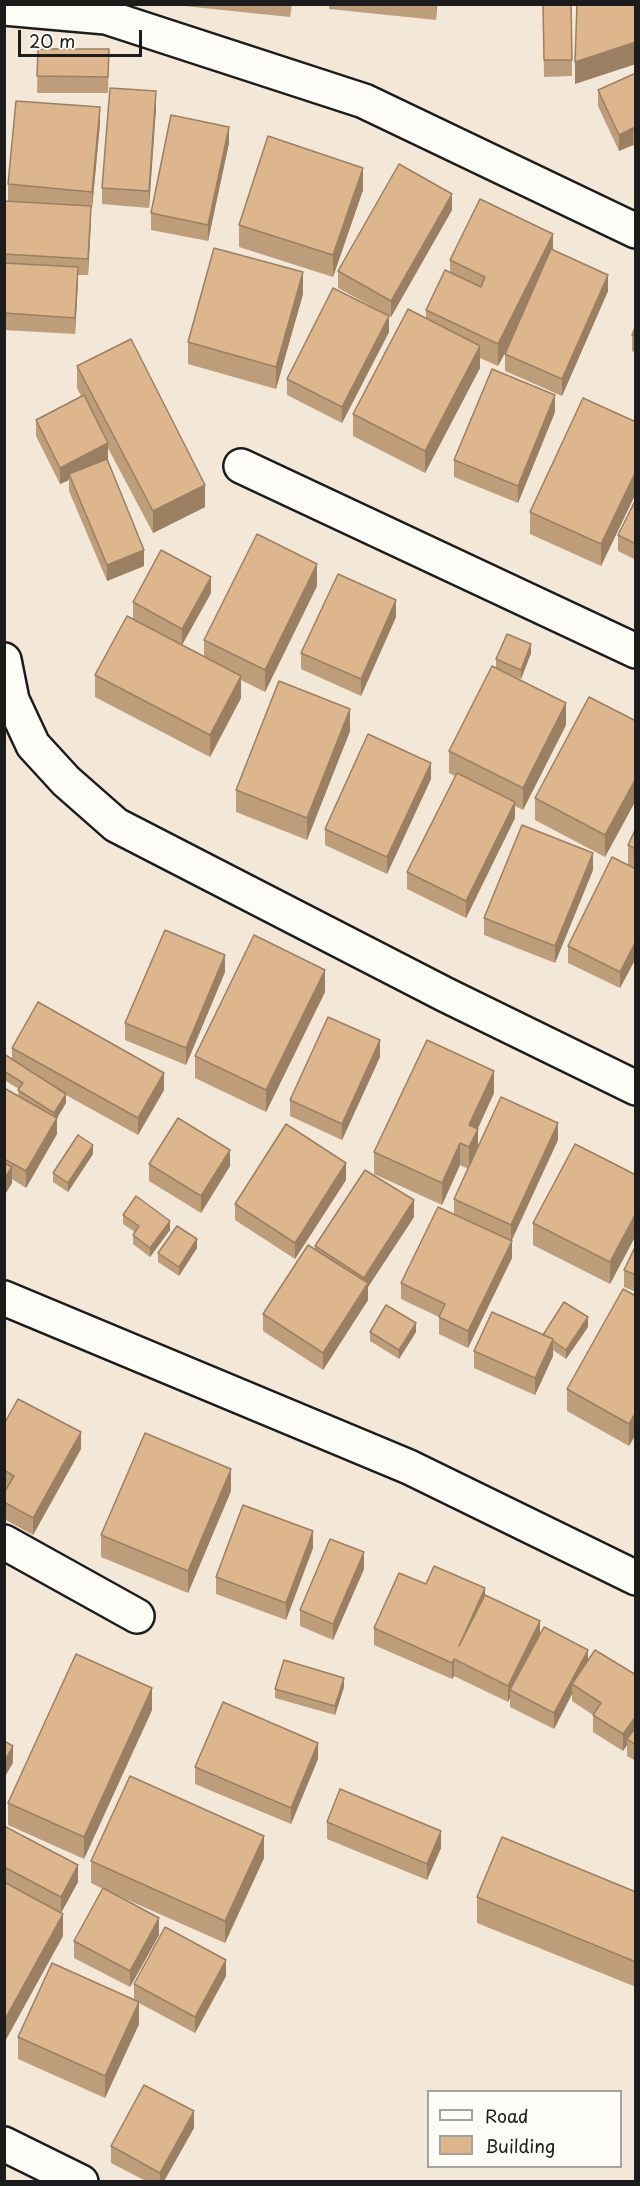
<!DOCTYPE html>
<html>
<head>
<meta charset="utf-8">
<style>
	body { margin:0 }
	#map { position:relative; width:640px; height:2186px; overflow:hidden; background:#f3e7d8; font-family:"Playpen Sans",sans-serif }
	canvas { display:block }
	.frame { position:absolute; inset:0; border:6px solid #1c1c1c; pointer-events:none }
	.legend { position:absolute; left:427px; top:2090px; width:195px; height:78px; box-sizing:border-box; background:#fdfcf7; border:2px solid #a3a29f; margin:0; padding:8px 10px; list-style:none; font-size:18px; color:#1c1c1c }
	.legend li { display:flex; align-items:center; gap:12px; height:30px }
	.legend b { width:30px; border:2px solid #a3a29f }
	.scale { position:absolute; left:18px; top:30px; width:124px; height:27px; box-sizing:border-box; border:3px solid #1c1c1c; border-top:0; padding-left:8px; font-size:18px; line-height:21px; white-space:nowrap; color:#1c1c1c; -webkit-text-stroke:4px #fdfcf7; paint-order:stroke }
</style>
</head>
<body>
<div id="map">
<canvas width="640" height="2186"></canvas>
<div class="frame"></div>
<ul class="legend">
<li><b style="height:8px;background:#fdfcf7"></b>Road</li>
<li><b style="height:16px;background:#ddb68e"></b>Building</li>
</ul>
<div class="scale">20 m</div>
</div>
<script>
const context = document.querySelector('canvas').getContext('2d');
context.lineJoin = 'round';
function poly(rows) {
  const path = new Path2D();
  for (const r of rows) {
    path.moveTo(r[0], r[1]);
    for (let i = 2; i < r.length; i += 2) path.lineTo(r[i], r[i + 1]);
  }
  return path;
}
function trace(path, color, width, dash) {
  context.strokeStyle = color;
  context.lineWidth = width;
  context.lineCap = dash ? 'butt' : 'round';
  context.setLineDash(dash || []);
  context.stroke(path);
}
function paint(path, color) {
  context.fillStyle = color;
  context.fill(path, 'evenodd');
}
const street = poly([
	[107,4,106,17,364,101,636,231],
	[4,8,106,17],
	[241,466,636,651],
	[4,660,12,700,33,745,66,781,116,825,446,995,636,1088],
	[4,1298,409,1467,636,1578],
	[4,1542,137,1616],
	[4,2144,81,2182]
]);
const wall = poly([
	[184,4,292,4,290,17,184,6],
	[329,4,437,4,436,20,329,9],
	[543,4,572,60,572,76,544,77],
	[38,49,109,49,108,93,37,93],
	[636,73,636,149,633,145,619,151,598,106,598,90],
	[156,108,149,208,102,204,102,188],
	[100,124,92,208,91,208,88,275,78,275,75,334,4,330,4,201,32,203,8,201,8,184],
	[229,143,208,241,151,230,151,213],
	[363,190,333,277,239,247,239,225],
	[452,210,391,317,389,316,389,332,342,423,287,395,287,379,382,312,338,288,338,271],
	[553,250,608,291,562,396,505,371,505,354,506,352,498,366,480,358,480,368,425,473,353,436,353,414,426,318,426,310,450,272,450,260],
	[303,294,276,389,188,364,188,342],
	[636,325,636,353,632,351,632,335],
	[77,366,205,507,153,533,108,448,108,460,107,460,144,566,107,581,69,491,69,480,60,484,36,436,36,420,81,396,77,388],
	[555,412,518,503,454,477,454,460],
	[636,422,636,493,601,566,530,534,530,512],
	[636,499,636,560,618,551,618,535],
	[317,586,265,692,241,680,241,698,210,757,95,697,95,675,133,618,133,602,211,593,182,645,204,656,204,640],
	[396,617,361,696,301,669,301,653],
	[531,653,521,679,497,669,566,725,523,810,515,806,515,818,466,918,407,889,407,872,455,776,449,773,449,751,496,668,496,659],
	[636,721,636,800,605,857,535,820,535,798],
	[350,731,307,840,236,812,236,790],
	[431,779,387,874,325,845,325,829],
	[636,828,636,958,620,988,568,963,568,946,628,865,628,845],
	[593,870,555,963,484,935,484,918],
	[225,972,186,1065,125,1040,125,1023],
	[325,992,266,1112,195,1078,195,1056],
	[12,1048,164,1090,138,1135,66,1095,66,1103,57,1118,57,1134,26,1188,12,1179,12,1183,4,1196,4,1088,18,1095,19,1089,4,1080,4,1054,12,1059],
	[380,1057,342,1140,290,1116,290,1100],
	[494,1093,477,1129,478,1147,558,1140,511,1241,512,1258,468,1348,439,1334,439,1317,401,1299,401,1283,454,1214,454,1199,468,1169,460,1165,442,1205,374,1174,374,1152],
	[93,1154,68,1192,53,1182,53,1173],
	[149,1164,230,1166,201,1213,149,1181],
	[636,1175,636,1235,610,1284,533,1245,533,1223],
	[346,1180,295,1259,235,1220,235,1204],
	[123,1215,170,1230,150,1257,133,1244,133,1235,135,1232,123,1224],
	[414,1217,368,1287,368,1300,323,1370,263,1331,263,1314,315,1249,315,1246],
	[636,1245,636,1292,624,1287,624,1270],
	[197,1248,179,1276,158,1262,158,1253],
	[636,1296,636,1434,629,1446,567,1411,567,1389],
	[588,1327,566,1359,553,1350,553,1356,535,1395,474,1368,474,1351,543,1335],
	[370,1332,416,1332,399,1359,370,1341],
	[4,1424,81,1449,33,1535,4,1519,4,1493,7,1488,4,1487],
	[231,1491,188,1593,101,1557,101,1535],
	[313,1548,286,1620,216,1594,216,1577],
	[364,1569,333,1640,300,1626,300,1610],
	[426,1584,485,1596,540,1635,588,1661,636,1675,636,1761,627,1756,627,1745,623,1751,593,1732,593,1715,572,1701,572,1694,554,1729,510,1707,510,1698,508,1702,454,1676,452,1679,374,1645,374,1628],
	[344,1687,335,1715,275,1698,275,1689],
	[152,1710,84,1859,8,1825,8,1803],
	[318,1759,291,1824,195,1784,195,1767],
	[327,1822,441,1848,427,1880,327,1839],
	[4,1826,78,1882,61,1913,63,1936,4,2043],
	[264,1858,225,1943,112,1893,159,1935,130,1987,74,1958,74,1941,103,1889,91,1883,91,1861],
	[636,1892,636,1987,477,1923,477,1897],
	[226,1976,195,2033,139,2003,139,2024,105,2098,18,2059,18,2037,134,1999,134,1984],
	[194,2128,164,2181,146,2181,111,2163,111,2146]
]);
const shadedWall = poly([
	[436,4,437,4,436,20],
	[636,42,636,64,575,84,575,62],
	[156,91,156,108,149,208,149,191],
	[100,107,100,124,92,208,92,192],
	[229,127,229,143,208,241,208,225],
	[633,128,633,145,619,151,619,135],
	[363,168,363,190,333,277,333,255],
	[452,194,452,210,391,317,391,301],
	[91,206,91,223,88,275,88,259],
	[553,234,553,256,498,366,498,344],
	[78,267,78,284,75,334,75,318],
	[303,272,303,294,276,389,276,367],
	[608,275,608,291,562,396,562,379],
	[389,316,389,332,342,423,342,407],
	[480,346,480,368,425,473,425,451],
	[555,395,555,412,518,503,518,486],
	[108,443,108,460,71,479,69,474,69,480,60,484,60,468],
	[636,471,636,493,601,566,601,544],
	[205,485,205,507,153,533,153,511],
	[144,550,144,566,107,581,107,565],
	[317,564,317,586,265,692,265,670],
	[211,577,211,593,182,645,182,629],
	[396,600,396,617,361,696,361,679],
	[531,644,531,653,521,679,521,670],
	[241,676,241,698,210,757,210,735],
	[566,703,566,725,523,810,523,788],
	[350,709,350,731,307,840,307,818],
	[431,763,431,779,387,874,387,857],
	[636,778,636,800,605,857,605,835],
	[515,802,515,818,466,918,466,901],
	[593,853,593,870,555,963,555,946],
	[636,941,636,958,620,988,620,972],
	[225,955,225,972,186,1065,186,1048],
	[325,970,325,992,266,1112,266,1090],
	[380,1040,380,1057,342,1140,342,1124],
	[494,1071,494,1093,470,1146,478,1129,478,1151,469,1169,469,1125],
	[164,1073,164,1090,138,1135,138,1118],
	[66,1094,66,1103,57,1118,57,1134,26,1188,26,1171,54,1122,54,1113],
	[558,1123,558,1140,511,1242,511,1225],
	[460,1143,460,1165,442,1205,442,1183],
	[93,1145,93,1154,68,1192,68,1183],
	[230,1150,230,1166,201,1213,201,1196],
	[346,1163,346,1180,295,1259,295,1243],
	[12,1167,12,1183,4,1196,4,1179],
	[414,1200,414,1217,368,1287,368,1300,323,1370,323,1353,364,1291,364,1278],
	[636,1213,636,1235,610,1284,610,1262],
	[170,1221,170,1230,150,1257,150,1248],
	[197,1239,197,1248,179,1276,179,1267],
	[512,1241,512,1258,468,1348,468,1331],
	[588,1317,588,1327,566,1359,566,1350],
	[416,1323,416,1332,399,1359,399,1350],
	[553,1339,553,1356,535,1395,535,1378],
	[636,1412,636,1434,629,1446,629,1424],
	[81,1432,81,1449,33,1535,33,1518],
	[231,1469,231,1491,188,1593,188,1571],
	[313,1531,313,1548,286,1620,286,1603],
	[364,1552,364,1569,333,1640,333,1624],
	[485,1588,485,1605,459,1662,459,1646],
	[540,1621,540,1638,510,1690,510,1698,508,1702,508,1686],
	[588,1650,588,1666,572,1684,572,1694,554,1729,554,1713],
	[454,1659,454,1676,452,1679,452,1663],
	[344,1678,344,1687,335,1715,335,1706],
	[152,1688,152,1710,84,1859,84,1837],
	[636,1716,636,1732,627,1739,627,1745,623,1751,623,1734],
	[318,1743,318,1759,291,1824,291,1808],
	[13,1746,13,1763,4,1778,4,1762],
	[441,1831,441,1848,427,1880,427,1864],
	[264,1836,264,1858,225,1943,225,1921],
	[78,1865,78,1882,61,1913,61,1897],
	[63,1914,63,1936,4,2043,4,2021],
	[159,1918,159,1935,130,1987,130,1971],
	[226,1960,226,1976,195,2033,195,2017],
	[139,2002,139,2024,105,2098,105,2076],
	[194,2111,194,2128,164,2181,160,2181,160,2173]
]);
const building = poly([
	[543,4,571,4,572,60,544,60,543,4],
	[577,4,636,4,636,42,575,62,577,4],
	[38,49,109,49,108,77,37,76,38,49],
	[636,73,636,133,633,128,619,135,598,90,636,73],
	[110,88,156,91,149,191,102,188,110,88],
	[16,101,100,107,92,192,8,184,16,101],
	[171,115,229,127,208,225,151,213,171,115],
	[268,136,363,168,333,255,239,225,268,136],
	[399,164,452,194,391,301,338,271,399,164],
	[480,199,553,234,498,344,426,310,445,270,481,287,485,277,450,260,480,199],
	[4,201,91,206,88,259,4,254,4,201],
	[214,248,303,272,276,367,188,342,214,248],
	[551,249,608,275,562,379,505,354,551,249],
	[4,263,78,267,75,318,4,313,4,263],
	[333,288,389,316,342,407,287,379,333,288],
	[408,309,480,346,425,451,353,414,408,309],
	[636,325,636,336,632,335,636,325],
	[131,339,205,485,153,511,77,366,131,339],
	[492,369,555,395,518,486,454,460,492,369],
	[84,395,108,443,60,468,36,420,84,395],
	[583,398,636,422,636,471,601,544,530,512,583,398],
	[107,459,144,550,107,565,69,474,107,459],
	[636,499,636,544,618,535,636,499],
	[257,534,317,564,265,670,204,640,257,534],
	[161,550,211,577,182,629,133,602,161,550],
	[338,574,396,600,361,679,301,653,338,574],
	[127,616,241,676,210,735,95,675,127,616],
	[507,634,531,644,521,670,496,659,507,634],
	[492,666,566,703,523,788,449,751,492,666],
	[279,681,350,709,307,818,236,790,279,681],
	[589,697,636,721,636,778,605,835,535,798,589,697],
	[368,734,431,763,387,857,325,829,368,734],
	[457,773,515,802,466,901,407,872,457,773],
	[522,825,593,853,555,946,484,918,522,825],
	[636,828,636,849,628,845,636,828],
	[612,857,636,869,636,941,620,972,568,946,612,857],
	[165,930,225,955,186,1048,125,1023,165,930],
	[254,935,325,970,266,1090,195,1056,254,935],
	[38,1002,164,1073,138,1118,12,1048,38,1002],
	[328,1017,380,1040,342,1124,290,1100,328,1017],
	[427,1040,494,1071,469,1125,478,1129,469,1147,460,1143,442,1183,374,1152,427,1040],
	[4,1054,66,1094,54,1113,18,1090,23,1083,4,1071,4,1054],
	[4,1088,57,1118,26,1171,4,1159,4,1088],
	[501,1097,558,1123,511,1225,454,1199,501,1097],
	[178,1118,230,1150,201,1196,149,1164,178,1118],
	[286,1124,346,1163,295,1243,235,1204,286,1124],
	[78,1135,93,1145,68,1183,53,1173,78,1135],
	[575,1144,636,1175,636,1213,610,1262,533,1223,575,1144],
	[4,1163,12,1167,4,1179,4,1163],
	[365,1170,414,1200,364,1278,315,1246,365,1170],
	[136,1196,170,1221,150,1248,133,1235,139,1226,123,1215,136,1196],
	[438,1207,512,1241,468,1331,439,1317,445,1304,401,1283,438,1207],
	[177,1226,197,1239,179,1267,158,1253,177,1226],
	[308,1245,368,1283,323,1353,263,1314,308,1245],
	[636,1245,636,1275,624,1270,636,1245],
	[623,1289,636,1296,636,1412,629,1424,567,1389,623,1289],
	[564,1302,588,1317,566,1350,553,1341,553,1339,543,1335,564,1302],
	[386,1305,416,1323,399,1350,370,1332,386,1305],
	[492,1312,553,1339,535,1378,474,1351,492,1312],
	[18,1399,81,1432,33,1518,4,1502,4,1493,14,1476,4,1470,4,1424,18,1399],
	[145,1433,231,1469,188,1571,101,1535,145,1433],
	[243,1505,313,1531,286,1603,216,1577,243,1505],
	[330,1539,364,1552,333,1624,300,1610,330,1539],
	[434,1566,485,1588,459,1646,485,1595,540,1621,508,1686,454,1659,452,1663,374,1628,399,1573,426,1584,434,1566],
	[544,1627,588,1650,554,1713,510,1690,544,1627],
	[595,1650,636,1675,636,1716,623,1734,593,1715,601,1703,572,1684,595,1650],
	[76,1654,152,1688,84,1837,8,1803,76,1654],
	[284,1660,344,1678,335,1706,275,1689,284,1660],
	[223,1702,318,1743,291,1808,195,1767,223,1702],
	[636,1727,636,1745,627,1739,636,1727],
	[4,1741,13,1746,4,1762,4,1741],
	[130,1776,264,1836,225,1921,91,1861,130,1776],
	[340,1789,441,1831,427,1864,327,1822,340,1789],
	[4,1826,78,1865,61,1897,4,1867,4,1826],
	[502,1837,636,1892,636,1962,477,1897,502,1837],
	[4,1882,63,1914,4,2021,4,1882],
	[103,1888,159,1918,130,1971,74,1941,103,1888],
	[165,1927,226,1960,195,2017,134,1984,165,1927],
	[52,1963,139,2002,105,2076,18,2037,52,1963],
	[144,2085,194,2111,160,2173,111,2146,144,2085]
]);
trace(street, '#1c1c1c', 38);
trace(street, '#fdfcf7', 33);
paint(wall, '#be9d7a');
paint(shadedWall, '#9b7f63');
paint(building, '#ddb68e');
trace(building, '#9b7f63', 1.5);
</script>
</body>
</html>
